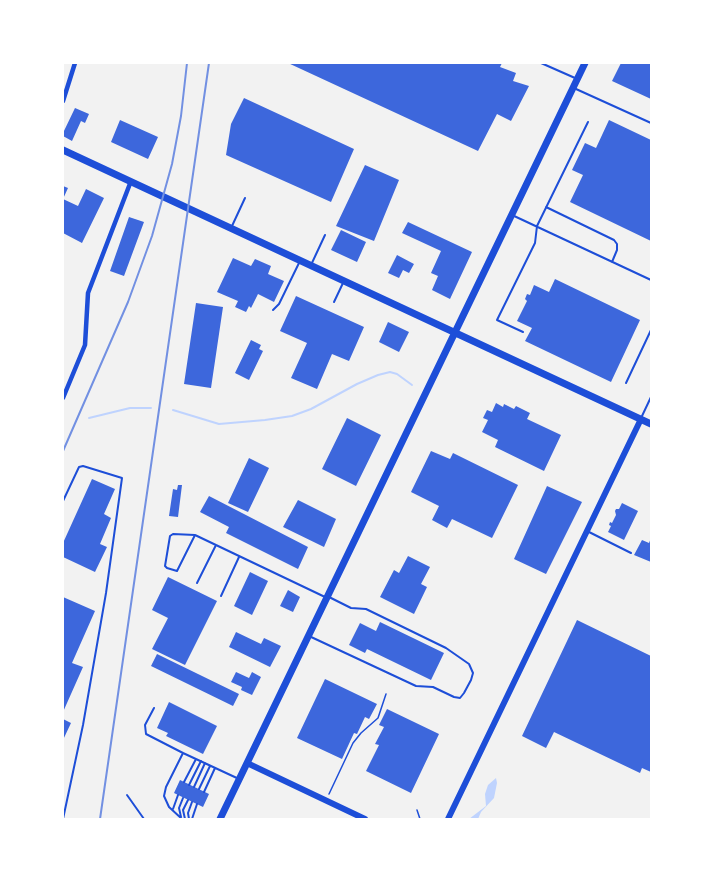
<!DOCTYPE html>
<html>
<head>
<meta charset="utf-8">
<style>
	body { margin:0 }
	#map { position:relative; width:714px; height:882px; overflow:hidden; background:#f2f2f2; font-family:Montserrat,sans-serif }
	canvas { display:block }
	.frame { position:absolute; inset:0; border:64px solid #fff; pointer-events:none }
</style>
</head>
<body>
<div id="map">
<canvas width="714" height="882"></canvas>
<div class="frame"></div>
</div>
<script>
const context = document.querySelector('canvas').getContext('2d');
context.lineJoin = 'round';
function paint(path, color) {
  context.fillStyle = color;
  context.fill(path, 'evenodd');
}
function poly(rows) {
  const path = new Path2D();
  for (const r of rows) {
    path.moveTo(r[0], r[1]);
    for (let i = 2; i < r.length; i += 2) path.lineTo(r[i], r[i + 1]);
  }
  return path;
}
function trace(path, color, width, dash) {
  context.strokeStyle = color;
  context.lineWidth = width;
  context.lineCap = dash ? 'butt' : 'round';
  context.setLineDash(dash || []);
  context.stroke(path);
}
const water = poly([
	[496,778,497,783,494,798,481,812,478,819,469,819,486,806,485,794,488,785]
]);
const stream = poly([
	[173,410,219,424,265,420,292,416,311,409,357,384,378,375,390,372,397,374,412,385],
	[89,418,130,408,151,408]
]);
const building = poly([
	[288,63,502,63,500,67,516,73,513,81,529,86,511,121,497,114,478,151],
	[621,63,651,63,651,99,612,81],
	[244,98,354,149,331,202,226,155,231,124],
	[75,108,89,114,85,123,81,121,72,141,63,136,63,133],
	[120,120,158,137,148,159,111,142],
	[609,120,651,140,651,241,570,202,583,175,572,170,585,143,596,148],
	[365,165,399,180,374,241,336,226],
	[63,186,68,188,63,199,78,206,86,189,104,198,82,243,63,233],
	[129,217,144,222,124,276,110,271],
	[408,222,472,252,450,299,432,290,438,276,431,273,441,251,402,233],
	[341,230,366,242,357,262,331,250],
	[397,255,414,264,409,273,403,270,399,278,388,273],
	[233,258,251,266,255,259,271,266,268,274,284,281,274,302,258,294,251,308,249,306,246,312,235,307,238,301,217,292],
	[555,279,640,320,611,382,525,341,532,328,517,321,527,301,525,299,527,294,530,295,534,285,549,292],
	[296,296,364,327,349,361,332,354,317,389,291,378,307,343,280,331],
	[196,303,223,307,211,388,184,384],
	[388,322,409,332,399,352,379,342],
	[251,340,261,345,259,349,263,351,249,380,235,373],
	[496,403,503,407,504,404,514,409,516,406,530,413,527,419,561,435,544,471,495,447,498,440,482,432,488,420,483,418,487,410,492,412],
	[347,418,381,435,356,486,322,469],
	[431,451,450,459,453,453,518,485,492,538,452,519,447,528,432,520,439,506,411,492],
	[249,458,269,468,248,512,228,503],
	[92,479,115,489,104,514,111,518,100,544,107,547,95,572,63,557,63,543],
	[178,485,182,485,178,517,169,516,173,489,177,490],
	[547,486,582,502,546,574,514,559],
	[209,496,308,547,298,569,226,533,229,527,200,512],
	[298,500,336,519,324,547,283,527],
	[622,503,638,511,624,540,608,532,611,526,609,525,610,522,612,523,616,515,615,511,616,509,619,509],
	[651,538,651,562,634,555,642,540,649,543],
	[408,556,430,567,421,584,427,587,414,614,380,597,394,570,399,573],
	[250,572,268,581,252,615,234,606],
	[168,577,217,601,185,665,152,649,168,618,152,610],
	[288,590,300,597,293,612,280,606],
	[63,597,95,611,72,663,83,667,63,712],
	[577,620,651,656,651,772,642,768,640,773,554,732,546,748,522,736],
	[380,622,444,653,431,680,367,649,365,653,349,645,360,623,376,631],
	[236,632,261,644,264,638,281,646,270,667,229,647],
	[157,654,239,694,233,706,151,666],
	[236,672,249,678,252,672,261,677,252,695,241,690,242,687,231,682],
	[325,679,377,704,369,719,365,717,357,734,354,733,342,759,297,738],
	[169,702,217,726,203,754,166,736,168,733,157,728],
	[387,709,439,734,411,793,366,771,379,745,375,744,384,727,379,725],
	[63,719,71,723,63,740],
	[180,780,209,794,203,807,174,793]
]);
const path = poly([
	[329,794,353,743,361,733,378,718,386,694],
	[417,810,420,819]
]);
const service = poly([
	[541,63,575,78],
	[576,89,651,123],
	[546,207,614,240,617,244,617,250,612,262],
	[512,215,651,280],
	[232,226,245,198],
	[311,265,325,235],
	[334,302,343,283],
	[273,310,279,304,299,263],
	[523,332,497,320,535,243,537,226,588,122],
	[626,383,651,330],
	[642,416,651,397],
	[63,501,79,467,83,466,122,478,106,593,83,725,63,819],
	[589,532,631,553],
	[195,535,177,571,167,568,165,566,170,536,173,534,195,535,325,597],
	[197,583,216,545],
	[221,596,239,557],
	[309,636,416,686,433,687,454,697,460,698,464,693,471,680,473,673,469,664,446,648,366,609,351,608,329,597],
	[154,708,145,725,146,734,183,753],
	[184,782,196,759],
	[189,785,201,761],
	[194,787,205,763],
	[199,789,210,766],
	[204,792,215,768],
	[127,795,144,819],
	[173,809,178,795],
	[181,817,179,808,183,798],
	[182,819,169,807,164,796,166,787,183,753,239,779],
	[185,819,183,810,188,800],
	[189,819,188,813,192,802],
	[192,819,197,804]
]);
const minor = poly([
	[63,101,75,63],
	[63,398,85,345,88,293,131,181]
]);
const tertiary = poly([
	[247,763,365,819],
	[448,819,641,419]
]);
const secondary = poly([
	[63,150,651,424],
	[220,819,585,63]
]);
const rail = poly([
	[63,451,128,302,152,236,172,164,181,116,187,63],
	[100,819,209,63]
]);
paint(water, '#bfd3fe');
trace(stream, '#bfd3fe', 2);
paint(building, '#3d67dc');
trace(path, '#1d4ed8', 1.5);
trace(service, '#1d4ed8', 2);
trace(minor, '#1d4ed8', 4.5);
trace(tertiary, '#1d4ed8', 6);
trace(secondary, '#1d4ed8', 7);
trace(rail, '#7290e2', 2);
</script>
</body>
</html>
